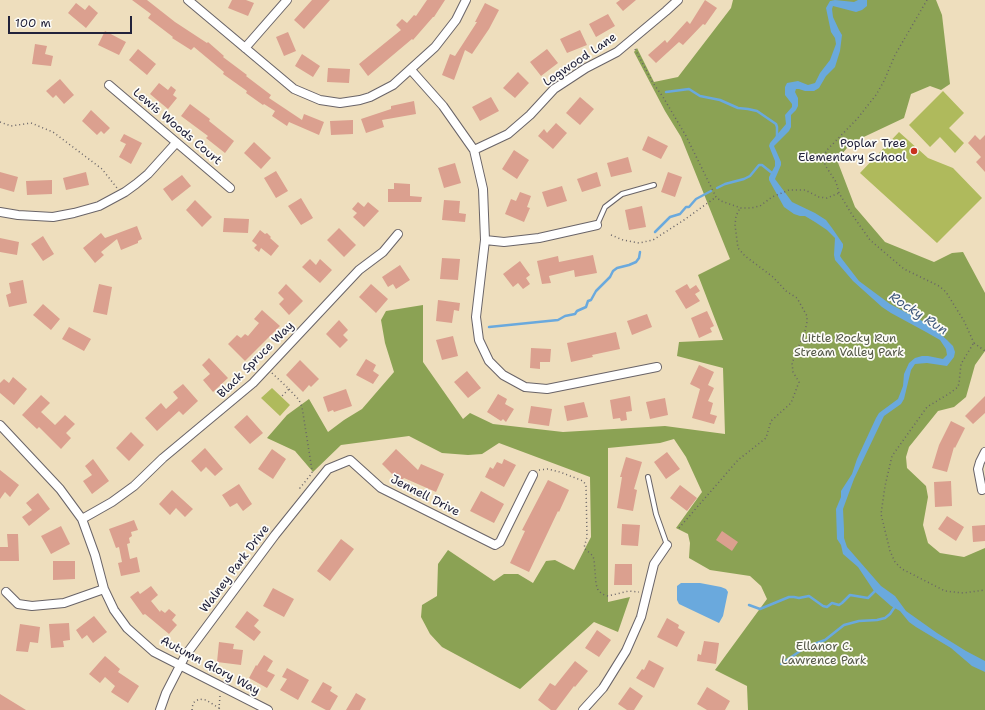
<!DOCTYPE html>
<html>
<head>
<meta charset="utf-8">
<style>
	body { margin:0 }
	#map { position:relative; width:985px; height:710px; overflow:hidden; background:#eedebd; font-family:"Shantell Sans",sans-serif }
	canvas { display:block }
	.scale { position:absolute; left:8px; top:16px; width:124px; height:18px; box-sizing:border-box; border:2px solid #22223b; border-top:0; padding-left:5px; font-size:12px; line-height:14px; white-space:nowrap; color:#22223b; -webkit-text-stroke:3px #fdfcf7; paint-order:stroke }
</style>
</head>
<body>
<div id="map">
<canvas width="985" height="710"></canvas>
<div class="scale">100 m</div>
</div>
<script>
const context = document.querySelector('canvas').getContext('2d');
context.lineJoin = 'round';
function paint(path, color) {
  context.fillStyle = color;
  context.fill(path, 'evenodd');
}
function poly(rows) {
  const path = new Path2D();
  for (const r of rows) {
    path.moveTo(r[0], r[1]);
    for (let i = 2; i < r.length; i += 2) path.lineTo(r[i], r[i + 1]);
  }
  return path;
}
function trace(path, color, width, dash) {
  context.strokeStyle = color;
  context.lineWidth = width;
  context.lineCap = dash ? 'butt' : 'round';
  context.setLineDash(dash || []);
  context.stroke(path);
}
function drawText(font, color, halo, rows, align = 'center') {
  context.font = font + ' "Shantell Sans",sans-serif';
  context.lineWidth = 3.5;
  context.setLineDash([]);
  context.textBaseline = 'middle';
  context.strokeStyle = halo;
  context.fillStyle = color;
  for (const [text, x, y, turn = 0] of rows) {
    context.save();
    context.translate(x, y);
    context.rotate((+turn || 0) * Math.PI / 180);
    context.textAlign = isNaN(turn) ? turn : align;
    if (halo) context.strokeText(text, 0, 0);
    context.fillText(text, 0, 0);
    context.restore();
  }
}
const green = poly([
	[943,91,964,113,949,128,964,143,955,153,940,137,930,147,909,125],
	[899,132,928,158,953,168,982,198,937,243,860,173],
	[272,388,290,405,280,416,261,398]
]);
const forest = poly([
	[733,0,936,0,942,15,950,84,941,90,930,86,911,94,904,118,851,143,837,160,855,207,885,242,934,262,952,253,963,252,985,293,985,351,975,365,966,397,954,407,938,411,909,447,906,457,907,468,926,486,928,497,923,525,928,543,940,553,964,557,985,548,985,710,748,710,747,686,715,670,767,599,761,586,750,576,710,570,689,558,690,543,688,534,676,528,702,492,686,457,674,439,660,443,608,448,608,602,630,597,618,632,594,622,520,689,442,647,430,634,421,617,422,605,437,596,438,564,448,550,494,581,504,574,518,574,533,583,546,561,555,560,574,570,591,537,590,477,499,443,482,454,468,455,442,453,409,436,341,445,313,472,295,451,267,438,287,415,309,399,328,432,344,420,362,409,394,372,385,343,381,320,386,311,423,305,423,362,463,419,470,413,493,424,563,432,665,426,725,434,723,368,677,356,679,342,723,340,698,275,730,259,681,137,665,111,634,52,637,48,654,82,678,77,731,8]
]);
const water = poly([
	[835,0,854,2,858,0,867,0,867,6,862,10,856,12,833,6,832,9,833,17,839,30,842,35,840,51,835,67,826,76,819,88,814,91,805,91,799,89,796,89,795,92,798,98,798,106,796,110,791,115,791,127,789,131,774,146,781,162,781,165,775,179,792,202,815,213,826,220,832,228,843,244,843,247,840,256,842,259,859,281,890,304,926,323,937,331,947,340,953,346,955,352,954,357,947,366,927,363,915,364,911,370,904,399,901,404,884,416,854,479,843,509,844,529,844,538,847,547,881,586,895,596,906,611,937,633,966,651,985,661,985,672,972,666,951,648,916,627,909,622,900,611,891,606,874,591,858,567,843,554,841,545,837,539,836,509,841,497,841,491,852,474,857,459,876,418,879,413,898,399,903,386,904,374,909,363,915,358,922,356,928,356,943,359,947,355,946,349,940,340,926,332,891,313,882,307,853,281,835,260,834,255,835,238,827,230,815,222,805,216,800,216,794,214,784,207,769,180,769,177,775,166,775,161,769,146,770,143,786,124,785,115,792,107,792,104,785,95,785,87,787,83,798,81,808,85,815,83,820,73,830,60,836,44,835,38,831,32,826,8,830,1],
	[681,583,700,583,721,587,726,589,728,592,723,616,719,623,679,604,677,600,677,586]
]);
const stream = poly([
	[666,92,689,89,700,96,720,100,738,108,748,109,757,111,776,124,777,127,777,137],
	[717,188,725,184,744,179,750,176,759,165,762,165,772,173,772,175],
	[655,232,670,217,680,214,686,207,689,207,696,199,711,191],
	[489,327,558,320,565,316,575,314,577,311,586,307,588,301,591,300,596,291,610,277,613,271,617,268,629,265,636,262,639,258,640,252],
	[749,605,760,609,789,597,794,597,799,598,809,596,823,606,827,607,832,603,839,605,842,603,850,595,868,598,876,590],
	[781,664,806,647,825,640,844,625,859,621,877,620,885,618,890,614,896,605]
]);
const building = poly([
	[132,0,147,0,175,22,207,43,208,42,224,56,223,57,247,75,246,76,271,95,269,98,302,120,304,114,324,122,319,135,289,122,287,126,272,116,275,111,264,104,263,105,246,93,247,91,223,74,224,72,194,47,191,50,172,38,173,37,148,18,151,14],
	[232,0,246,0,254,3,248,16,228,8],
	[312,0,330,0,304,29,294,20],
	[427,0,445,0,434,17,433,17,413,40,412,39,368,76,359,64,401,30,396,25,402,19,407,23,414,15,416,16],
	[620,0,636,0,623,11,616,3],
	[705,0,717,8,705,25,703,24,683,45,679,42,656,63,648,55,665,40,667,43,687,21,690,24],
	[76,3,85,10,89,5,98,13,86,28,68,13],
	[485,3,499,10,489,29,472,54,465,50,454,80,442,75,450,54,455,56,477,22,475,22],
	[608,14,615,26,596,37,589,24],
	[580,30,587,45,567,53,560,39],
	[105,31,126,42,119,55,98,45],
	[288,32,296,51,284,56,276,37],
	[35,44,47,46,45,54,53,56,51,66,32,64],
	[138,49,156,64,147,75,129,60],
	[547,49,558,63,541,76,530,62],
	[302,54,320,66,313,77,295,66],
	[328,68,350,69,349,83,327,82],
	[518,72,529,83,515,98,503,88],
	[60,79,74,95,64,104,56,95,53,98,46,91],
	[159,83,168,90,171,86,176,90,173,95,177,98,168,109,150,94],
	[491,97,499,111,480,121,472,107],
	[580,97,594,109,580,125,566,113],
	[414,101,416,114,382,120,384,127,366,133,361,119,391,109,391,106],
	[190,104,210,119,209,121,234,141,225,153,206,138,208,136,181,116],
	[91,110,110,128,104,134,101,131,97,135,82,121],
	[353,120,353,134,331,135,330,121],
	[556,123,567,133,553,149,538,136,544,129,547,133],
	[124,134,142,143,131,164,119,157,126,144,120,141],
	[975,135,980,140,985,135,985,172,976,162,981,157,968,143],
	[648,136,668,146,661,159,642,150],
	[254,142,271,158,261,169,244,153],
	[514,150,529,160,517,179,502,169],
	[628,157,632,172,611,177,607,163],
	[455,163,461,183,444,188,438,168],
	[276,171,288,191,276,198,264,178],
	[0,172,18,177,14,192,0,188],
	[86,172,89,185,66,190,63,178],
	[597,172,601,186,582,192,577,179],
	[668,172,682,177,675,197,661,192],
	[182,175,191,186,172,201,163,189],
	[52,180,52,194,27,195,26,181],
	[394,183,410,184,410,196,422,197,421,202,388,202,388,189,394,189],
	[562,186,567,201,547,207,542,192],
	[520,192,531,196,527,207,530,208,524,222,505,214,511,199,516,201],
	[301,198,313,218,301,225,288,206],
	[195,200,212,217,202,227,186,210],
	[444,200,460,201,459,213,466,214,465,222,442,220],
	[358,202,364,207,368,202,379,211,364,227,353,217,357,213,352,209],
	[642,206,646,227,629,230,625,210],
	[224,218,249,219,248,233,223,232],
	[137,226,142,239,138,241,138,243,121,250,117,239,101,252,104,255,95,263,83,248,101,233,105,238],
	[339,228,356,245,344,257,327,240],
	[260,230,265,234,267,233,271,237,270,238,279,246,271,256,261,248,259,252,254,248,257,245,252,241],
	[43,236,54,254,43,261,31,244],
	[0,238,19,242,17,255,0,252],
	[593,255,597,273,575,277,574,270,549,276,551,283,542,284,537,261,558,256,559,262],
	[442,258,460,259,458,280,440,279],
	[310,259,316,265,320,259,332,270,320,283,302,267],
	[520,261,530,275,526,278,530,284,523,289,518,283,513,287,503,274],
	[400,265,410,280,396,289,393,284,388,287,382,277],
	[23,280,27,303,9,307,6,295,11,293,9,283],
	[99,284,112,287,107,315,93,312],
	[286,284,303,301,289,315,279,304,284,299,278,293],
	[371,284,388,299,376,313,359,297],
	[687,284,690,289,696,285,700,291,695,294,700,301,686,309,675,291],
	[438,300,460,303,459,311,454,310,452,323,436,321],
	[43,304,60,319,51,330,33,315],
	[262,310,280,326,245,361,228,344,237,335,241,338,245,334,248,336,259,323,254,319],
	[707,311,714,326,710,328,712,332,699,338,691,318],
	[647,314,652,327,632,335,627,321],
	[339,320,348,330,343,335,348,340,340,348,326,334],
	[69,327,91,339,84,351,62,339],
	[616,332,620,349,592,355,593,357,571,362,567,343],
	[453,336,458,356,442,360,436,340],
	[531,348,551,349,550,362,540,362,540,369,530,368],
	[209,358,228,378,213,392,203,380,210,374,202,365],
	[366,359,376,365,373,371,379,375,373,384,356,375],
	[300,360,319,379,311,387,309,385,303,392,286,375],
	[699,365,714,372,708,385,714,388,708,401,713,403,710,414,717,416,714,424,692,418,700,389,690,384],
	[467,371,481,388,468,398,454,382],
	[13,377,27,389,14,405,0,393,0,383,4,379,9,383],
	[183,384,198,401,183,415,179,411,157,431,145,418,161,403,166,409,178,398,173,392],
	[346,389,352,406,334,412,333,410,328,412,323,397],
	[498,394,507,399,505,404,514,409,506,422,503,419,501,421,487,412],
	[41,395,50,403,41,412,55,425,65,415,75,424,66,433,71,438,61,449,39,427,37,429,22,415],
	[630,396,632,411,626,412,627,420,621,421,620,418,613,419,610,400],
	[985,396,985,413,973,424,965,416],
	[665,398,668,415,650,419,646,402],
	[584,402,588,417,567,421,564,406],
	[531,406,552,409,549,426,528,423],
	[247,415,263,433,250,444,234,427],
	[951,421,965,428,955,448,954,447,947,472,932,468,939,445],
	[131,432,144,445,129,461,116,448],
	[205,448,223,469,215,476,206,467,201,472,191,461],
	[272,449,286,459,273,479,258,469],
	[396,449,418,470,421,464,444,474,436,492,404,478,400,482,382,464],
	[667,452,680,469,666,479,654,462],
	[626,457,642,462,634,489,637,490,633,511,617,508,622,477,620,477],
	[93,459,109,481,92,494,83,481,92,475,85,466],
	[504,459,516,465,504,487,485,477,490,467,493,469,497,462,502,464],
	[0,470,19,485,10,497,5,492,0,499],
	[548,480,569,490,559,512,558,511,529,572,510,563,525,531,522,530],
	[951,481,952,506,935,507,934,482],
	[239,484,252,504,243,511,237,503,230,507,222,495],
	[680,485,697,498,687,511,670,498],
	[172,490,193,509,185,517,176,508,170,515,159,504],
	[481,491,504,504,494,523,470,511],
	[38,493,50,509,29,526,22,517,32,510,26,503],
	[947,516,964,527,956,541,938,529],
	[134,520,138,530,131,532,132,536,129,538,130,543,127,544,130,559,137,557,140,572,121,576,118,563,122,562,119,547,116,548,109,529],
	[622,524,640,525,638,546,621,545],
	[985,525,985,541,973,542,972,526],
	[61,526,70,544,51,554,41,536],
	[722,531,738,542,732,551,716,540],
	[7,534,18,534,19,561,0,561,0,547,8,547],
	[341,539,354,549,330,581,317,571],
	[53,561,75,561,75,579,53,580],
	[615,564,632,564,632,585,614,585],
	[151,586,158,595,151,601,160,612,161,610,165,613,169,609,176,615,172,620,177,625,169,634,145,614,143,615,130,597,138,591,140,594],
	[273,588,294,599,284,617,263,606],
	[247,611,259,620,254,626,261,632,254,641,235,627],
	[94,616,107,632,93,643,87,635,82,639,76,630],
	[667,618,679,625,678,628,685,632,677,647,657,637],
	[69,623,70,640,63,641,64,647,51,648,49,624],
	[20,624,40,627,38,643,30,642,28,652,16,651],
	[597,630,611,640,599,657,585,648],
	[704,641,719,643,716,664,697,661,698,654,701,655],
	[219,642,234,644,233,649,243,650,241,665,217,662],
	[264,655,273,661,267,671,275,675,267,688,249,678,256,665,257,666],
	[105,656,120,669,118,672,139,686,128,703,111,692,115,686,105,677,100,683,89,674],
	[649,660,664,668,654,688,636,678,642,669,644,670],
	[575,661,588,671,575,687,574,686,556,710,551,710,538,700,550,683,555,686],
	[287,668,309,680,298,700,280,690,287,679,282,677],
	[323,682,332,687,330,691,338,696,330,710,326,710,311,702],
	[630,687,643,696,634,710,627,710,618,704],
	[707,687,730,701,725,710,707,710,697,704],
	[356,693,366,699,360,710,346,710],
	[0,694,26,710,0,710]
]);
const path = poly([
	[927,0,895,55,884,81,876,95,857,119,826,151,824,158,825,165,836,182,839,193,851,213,870,240,904,269,939,286,946,292,964,321,974,343],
	[635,49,653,83,663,97,686,136,716,197,721,201,741,208,751,208,760,206,772,197,789,190,805,190,819,197,827,198,839,193],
	[0,122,11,126,31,123,53,132,102,169,117,188],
	[611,235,623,240,639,243,653,240,684,220,716,197],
	[974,343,985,351],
	[973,344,961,364,959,383,958,387,950,393,927,407,892,456,885,486,881,514,890,551,895,562,902,569,945,591,963,593,985,590],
	[272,373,289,389,281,397],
	[289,389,299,400,302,407,312,470,312,473,300,488,301,489],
	[539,470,548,469,560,472,583,481,586,485,587,537,584,548,592,555,594,559,596,584,598,590,602,594,608,596,629,591,639,592],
	[679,528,738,460,766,438,771,421,791,403,799,382,793,372,792,363,805,331,807,322,807,316,797,298,786,291,773,277,745,256,738,248,735,225,736,216,740,208],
	[220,696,219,708,221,710],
	[192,710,193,703,199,699,206,700,219,708]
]);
const service = poly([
	[597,225,605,207,622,194,654,185],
	[648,477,656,514,667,545]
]);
const minor = poly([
	[188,0,294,89,320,100,340,103,360,100,370,97,393,85,435,47,456,20,466,0],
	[245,48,287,0],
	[411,70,443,106,474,150,483,189,485,240,476,317,479,340,489,361,503,375,525,387,547,389,657,367],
	[109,85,230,188],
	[474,150,508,134,530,115,554,89,586,68,617,52,666,11,678,0],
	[0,212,18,215,53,217,74,213,99,206,125,192,136,184,148,174,176,143],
	[485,240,504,242,539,238,597,225],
	[0,425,60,489,82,519,95,555,104,589,114,610,127,628,154,652,268,710],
	[982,490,978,469,980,462,985,452],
	[82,519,112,502,134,486,163,458,253,383,359,270,383,252,398,234],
	[6,592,18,604,32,606,64,603,104,589],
	[160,710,166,693,185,656,275,535,328,469,350,460,381,488,495,545,500,542,533,475],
	[583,710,603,688,626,651,641,617,654,564,667,545]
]);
const markers = [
	[914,151,4,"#c8321e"]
];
const streetNames = [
	["Logwood Lane",580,60,-34],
	["Lewis Woods Court",177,127,40],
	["Black Spruce Way",256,360,-45],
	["Jennell Drive",425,496,27],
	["Walney Park Drive",235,569,-53],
	["Autumn Glory Way",210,666,28]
];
const poiNames = [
	["Poplar Tree",906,144],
	["Elementary School",906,158]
];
const parkNames = [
	["Little Rocky Run",849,339],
	["Stream Valley Park",849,353],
	["Ellanor C.",824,647],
	["Lawrence Park",824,661]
];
const waterNames = [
	["Rocky Run",918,314,33]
];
paint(green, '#afba5c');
paint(forest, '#8ba254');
paint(water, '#6aa9dd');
trace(stream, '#6aa9dd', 2.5);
paint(building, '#dba08f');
trace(service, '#696468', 6);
trace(minor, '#696468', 10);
trace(path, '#696468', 1.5, [1, 3]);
trace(service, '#fff', 4);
trace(minor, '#fff', 8);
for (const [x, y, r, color] of markers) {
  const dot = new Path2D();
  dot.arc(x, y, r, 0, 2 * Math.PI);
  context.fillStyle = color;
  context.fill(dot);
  trace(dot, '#fdfcf7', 1.5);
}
drawText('12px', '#22223b', '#fdfcf7', streetNames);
drawText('12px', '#22223b', '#fdfcf7', poiNames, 'right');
drawText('12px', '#535747', '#fdfcf7', parkNames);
drawText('italic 13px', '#3f587c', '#fdfcf7', waterNames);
</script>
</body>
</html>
